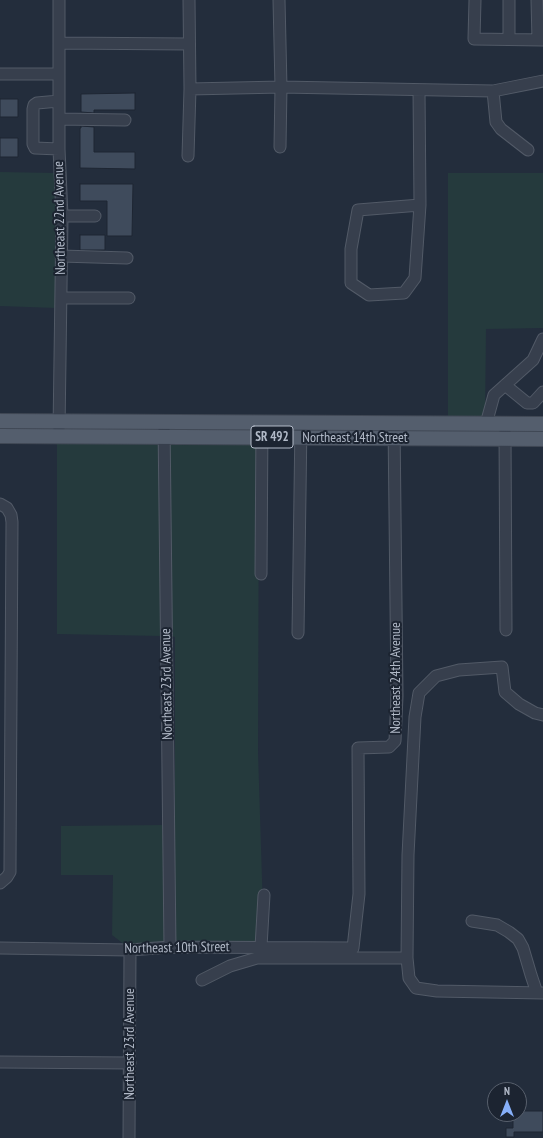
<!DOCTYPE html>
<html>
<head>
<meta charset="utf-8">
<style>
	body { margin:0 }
	#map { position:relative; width:543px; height:1138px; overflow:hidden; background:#232d3c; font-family:"PT Sans Narrow",sans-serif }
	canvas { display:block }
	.north { position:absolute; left:487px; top:1082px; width:40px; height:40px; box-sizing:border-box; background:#1c2431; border:1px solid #58606d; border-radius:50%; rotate:0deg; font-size:11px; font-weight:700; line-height:16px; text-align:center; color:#b2bac8 }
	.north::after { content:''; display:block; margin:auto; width:14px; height:18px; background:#86aff9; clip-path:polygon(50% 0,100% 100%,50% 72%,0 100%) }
</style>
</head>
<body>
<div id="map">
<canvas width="543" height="1138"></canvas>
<div class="north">N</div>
</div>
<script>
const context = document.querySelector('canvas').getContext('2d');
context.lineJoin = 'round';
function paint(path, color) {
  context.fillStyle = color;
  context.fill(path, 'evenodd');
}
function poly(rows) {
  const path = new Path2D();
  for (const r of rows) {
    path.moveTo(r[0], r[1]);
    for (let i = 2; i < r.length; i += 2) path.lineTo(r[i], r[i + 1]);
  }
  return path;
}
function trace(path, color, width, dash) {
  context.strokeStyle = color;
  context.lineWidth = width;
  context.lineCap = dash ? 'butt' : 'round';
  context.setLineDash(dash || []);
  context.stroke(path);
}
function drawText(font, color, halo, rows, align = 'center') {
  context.font = font + ' "PT Sans Narrow",sans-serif';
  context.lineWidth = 4;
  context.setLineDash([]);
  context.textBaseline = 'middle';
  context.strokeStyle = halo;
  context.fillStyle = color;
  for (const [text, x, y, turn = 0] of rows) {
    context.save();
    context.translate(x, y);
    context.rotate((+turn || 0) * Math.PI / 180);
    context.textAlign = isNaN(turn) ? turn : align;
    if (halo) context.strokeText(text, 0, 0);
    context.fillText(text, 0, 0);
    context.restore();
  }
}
const green = poly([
	[0,172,55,173,56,308,0,306],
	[448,173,543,173,543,328,486,329,485,417,448,417],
	[57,441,160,442,162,636,57,634],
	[169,442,259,442,258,752,264,942,174,942,173,825,175,824,175,637,171,636],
	[164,825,166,942,125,945,112,935,113,875,61,875,61,826]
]);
const building = poly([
	[135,93,135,110,94,110,94,113,81,112,81,94,135,93],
	[0,99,18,99,18,117,0,117,0,99],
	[81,126,94,127,94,152,135,152,135,169,80,168,80,128,81,128,81,126],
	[0,138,18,138,18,157,0,157,0,138],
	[80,184,133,184,132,236,107,236,107,201,80,201,80,184],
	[80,235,105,235,105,250,80,250,80,235],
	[519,1111,543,1111,543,1132,514,1132,514,1137,506,1137,506,1128,513,1128,513,1114,519,1114,519,1111]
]);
const minor = poly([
	[279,0,281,87,280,147],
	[475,0,474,39,543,40],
	[509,0,509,39],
	[537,0,538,40],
	[59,43,189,44],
	[0,74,59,74],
	[190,89,281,87,493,91,543,81],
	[419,90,420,205],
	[493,91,496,122,501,129,528,150],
	[59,101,37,103,34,105,33,109,33,144,35,148,59,149],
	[59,119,125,120],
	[188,156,190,89,189,0],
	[420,205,415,278,404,293,369,295,351,283,351,249,358,210,420,205],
	[62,216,95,216],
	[61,256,127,258],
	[61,298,129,298],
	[505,385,527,403,533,403,543,392],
	[164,422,170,947],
	[486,424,494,395,533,360,543,339],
	[59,430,62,216,59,149,59,0],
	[505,431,506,630],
	[0,504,7,508,11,515,12,522,10,866,10,872,7,877,0,883],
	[261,574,262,422],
	[298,633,301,423],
	[472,921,497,925,509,932,518,939,523,948,531,975,537,993],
	[261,947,264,895],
	[0,948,130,950,170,947,353,948,359,894,358,748,389,747,395,741,397,696,394,423],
	[407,958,409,978,416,988,437,991,543,993],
	[202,980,230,966,257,958,407,958,408,855,415,717,419,693,436,676,459,670,502,667,505,692,519,704,535,713,543,715],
	[0,1062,130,1063],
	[129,1138,130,950]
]);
const major = poly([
	[0,421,543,424],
	[0,436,543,439]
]);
const shields = [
	[272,437,42]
];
const shieldNames = [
	["SR 492",272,437]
];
const streetNames = [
	["Northeast 22nd Avenue",60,218,-91],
	["Northeast 14th Street",355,438],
	["Northeast 24th Avenue",396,678,-90],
	["Northeast 23rd Avenue",167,684,-91],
	["Northeast 10th Street",177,948,-1],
	["Northeast 23rd Avenue",130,1044,-90]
];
paint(green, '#253a3d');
paint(building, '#3f4b5c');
trace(building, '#1e2633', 1);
trace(minor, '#525a67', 13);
trace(major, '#404855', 16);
trace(minor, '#373f4d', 11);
trace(major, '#545e6d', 14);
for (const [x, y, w] of shields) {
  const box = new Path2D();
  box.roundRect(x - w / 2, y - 11, w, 22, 3);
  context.fillStyle = '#1c2431';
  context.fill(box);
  trace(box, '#b2bac8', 1);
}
drawText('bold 13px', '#b2bac8', null, shieldNames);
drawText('14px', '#b2bac8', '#1c2431', streetNames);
</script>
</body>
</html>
